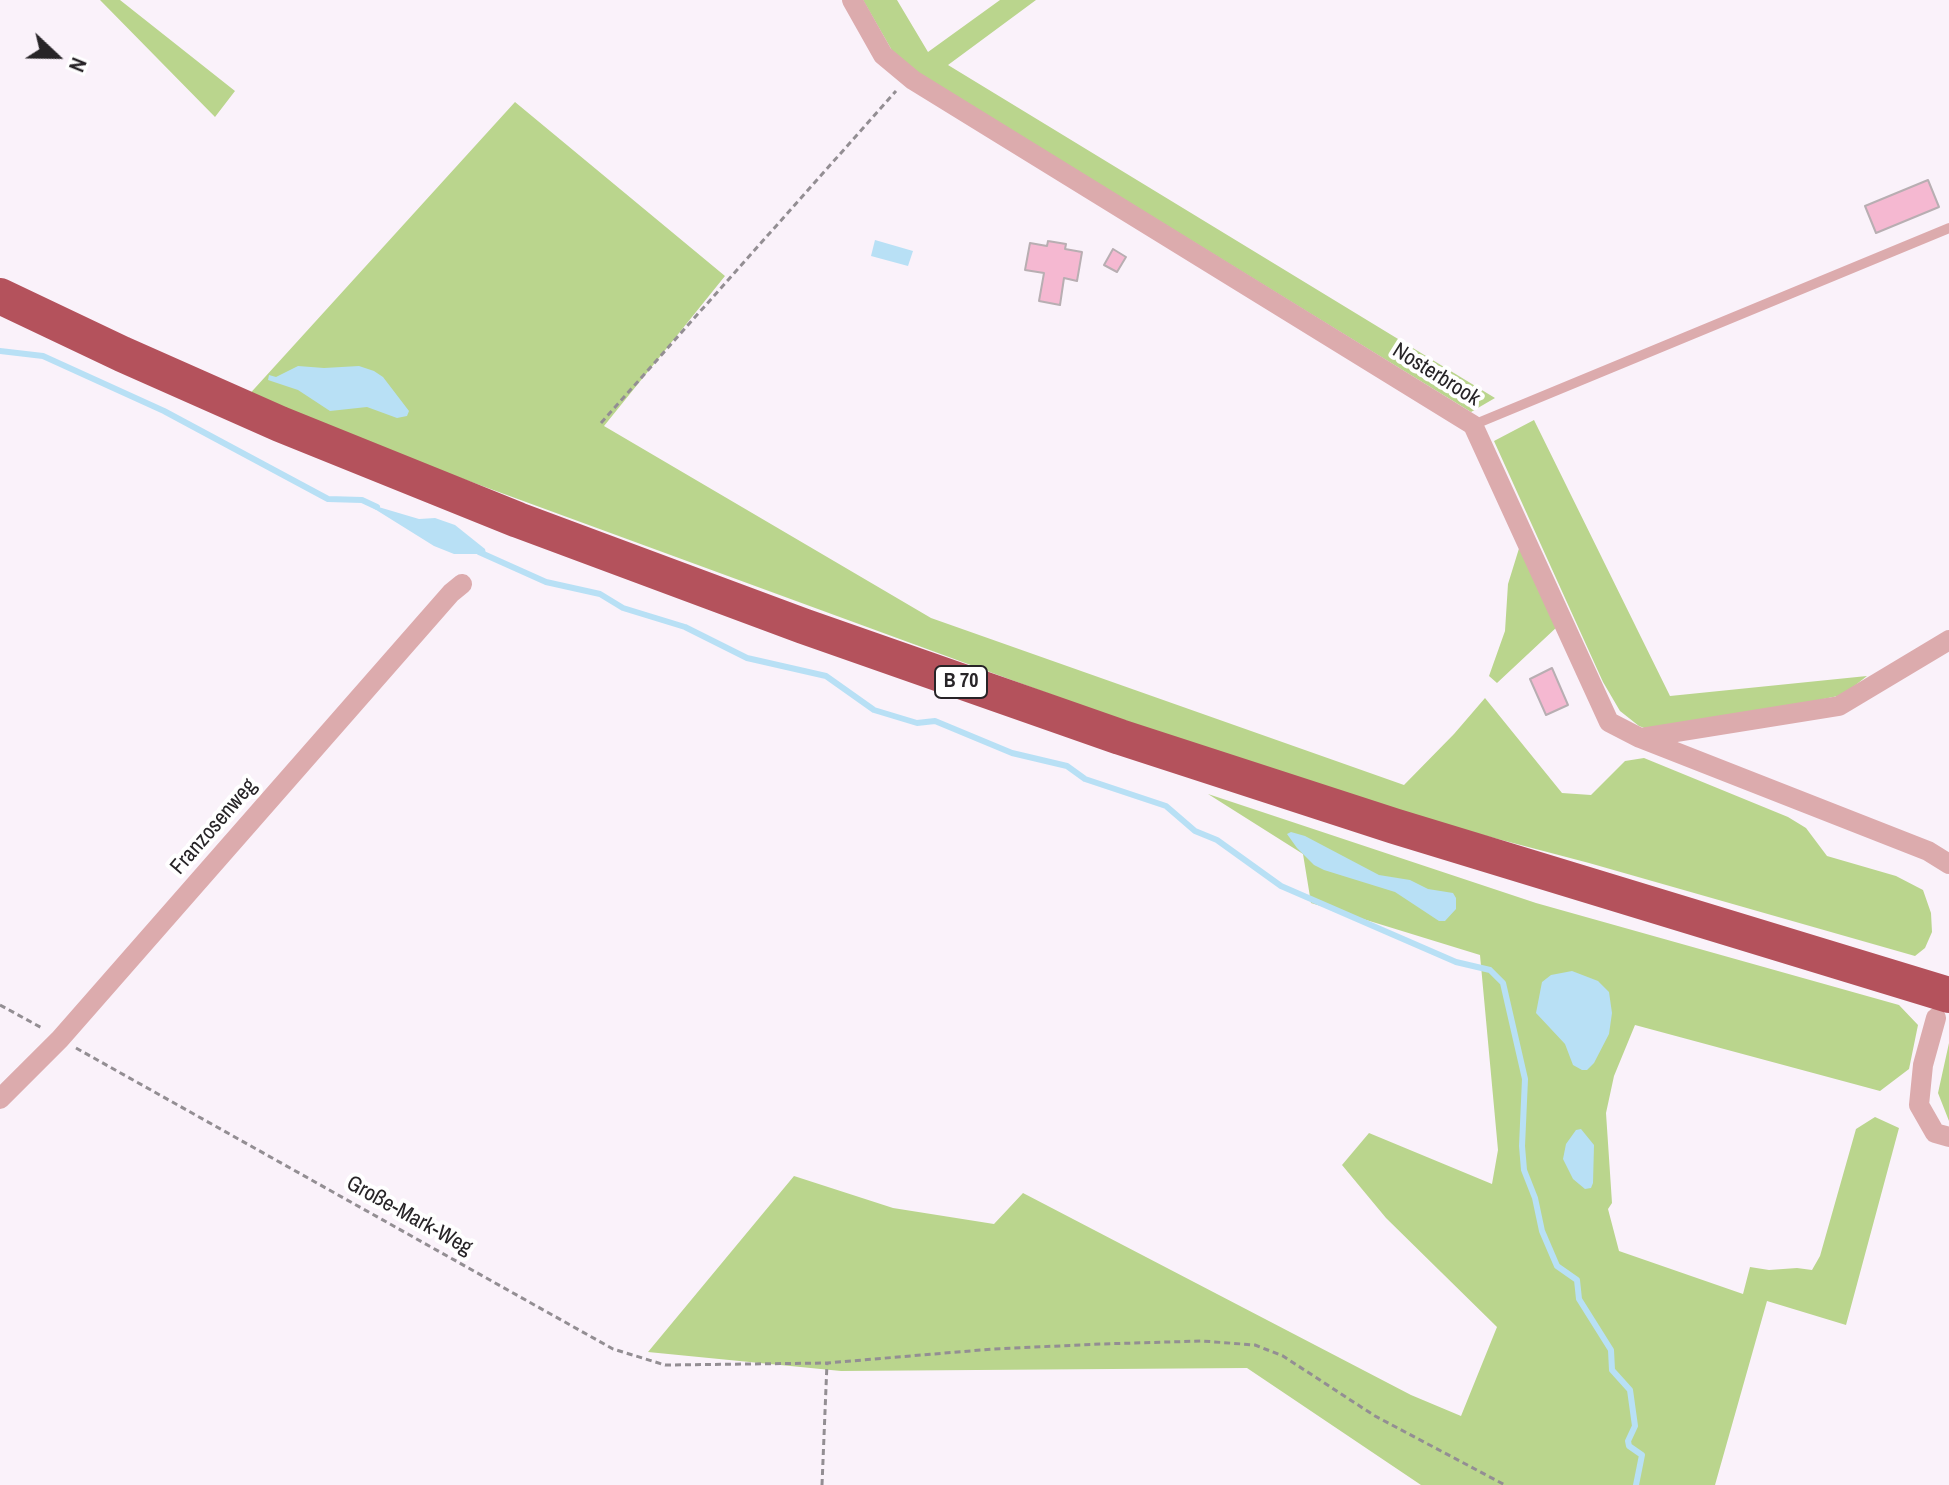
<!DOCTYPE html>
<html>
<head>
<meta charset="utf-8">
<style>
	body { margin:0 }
	#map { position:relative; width:1949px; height:1485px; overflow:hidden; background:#faf2fa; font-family:"Archivo Narrow",sans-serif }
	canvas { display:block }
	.north { position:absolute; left:16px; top:16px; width:80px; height:80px; -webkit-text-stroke:6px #fff; paint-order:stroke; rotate:112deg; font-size:22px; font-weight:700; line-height:32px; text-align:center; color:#272427 }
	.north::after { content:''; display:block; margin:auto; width:28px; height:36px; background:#272427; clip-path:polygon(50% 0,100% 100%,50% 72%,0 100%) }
</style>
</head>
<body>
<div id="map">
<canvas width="1949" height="1485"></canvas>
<div class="north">N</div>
</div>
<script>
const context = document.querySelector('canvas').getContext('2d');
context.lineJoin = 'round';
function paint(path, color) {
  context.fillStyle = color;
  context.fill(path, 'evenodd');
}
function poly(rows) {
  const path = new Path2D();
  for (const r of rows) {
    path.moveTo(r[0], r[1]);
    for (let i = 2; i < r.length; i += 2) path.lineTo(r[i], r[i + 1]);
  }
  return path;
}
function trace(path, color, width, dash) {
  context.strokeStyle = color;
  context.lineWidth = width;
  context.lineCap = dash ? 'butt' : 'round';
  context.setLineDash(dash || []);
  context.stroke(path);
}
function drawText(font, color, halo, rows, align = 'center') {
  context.font = font + ' "Archivo Narrow",sans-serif';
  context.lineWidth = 8;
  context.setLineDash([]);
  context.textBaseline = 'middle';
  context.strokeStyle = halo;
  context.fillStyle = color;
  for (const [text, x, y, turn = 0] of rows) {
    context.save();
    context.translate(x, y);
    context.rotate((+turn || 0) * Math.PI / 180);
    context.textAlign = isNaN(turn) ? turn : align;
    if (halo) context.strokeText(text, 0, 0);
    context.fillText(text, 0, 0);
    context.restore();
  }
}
const green = poly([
	[100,0,120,0,235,91,215,117],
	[863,0,897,0,928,52,1000,0,1036,0,948,65,1495,398,1471,412,920,74,894,54],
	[515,102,725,276,604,426,931,618,1404,785,1454,734,1485,698,1562,793,1591,795,1625,761,1644,758,1788,817,1806,828,1827,856,1896,876,1923,890,1931,913,1932,932,1925,948,1915,956,1589,863,1380,808,1148,730,245,399],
	[1534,420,1670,696,1867,676,1843,695,1657,733,1639,726,1620,711,1603,682,1494,441],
	[1521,542,1558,626,1497,683,1489,676,1505,631,1508,584],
	[1208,794,1536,903,1899,1005,1918,1025,1909,1069,1880,1091,1635,1025,1614,1076,1606,1113,1612,1203,1608,1209,1619,1251,1743,1294,1750,1267,1769,1270,1797,1268,1812,1270,1820,1256,1856,1129,1875,1117,1899,1128,1846,1325,1767,1301,1715,1485,1421,1485,1247,1368,841,1371,648,1352,794,1176,893,1208,994,1224,1023,1193,1411,1395,1461,1416,1497,1327,1386,1218,1342,1165,1369,1133,1492,1184,1498,1150,1480,955,1311,903,1303,854],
	[1949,1043,1949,1121,1938,1093]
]);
const water = poly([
	[875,240,913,251,908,266,871,256],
	[298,366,324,368,359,366,374,371,383,377,409,411,407,416,397,418,367,407,330,411,298,390,268,380,269,375,276,377],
	[365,503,419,519,435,518,455,525,485,549,486,554,454,554,434,546],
	[1291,832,1305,836,1379,875,1410,880,1428,889,1453,893,1456,898,1456,909,1445,921,1439,921,1395,892,1324,870,1314,865,1297,848,1287,834],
	[1572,971,1598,981,1609,992,1612,1013,1609,1034,1594,1063,1587,1070,1582,1070,1573,1065,1565,1044,1536,1013,1542,982,1551,975],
	[1581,1129,1594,1145,1593,1183,1591,1188,1585,1189,1573,1179,1563,1159,1566,1144,1576,1130]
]);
const stream = poly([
	[0,351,43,356,164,411,328,499,362,500,377,507],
	[479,552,546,582,600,594,623,608,685,627,747,658,826,676,874,710,917,723,935,721,1012,753,1067,766,1085,779,1166,806,1195,831,1217,840,1281,886,1456,962,1490,970,1503,983,1525,1079,1522,1146,1524,1170,1535,1198,1542,1231,1557,1266,1577,1280,1579,1299,1611,1350,1612,1370,1630,1390,1635,1426,1628,1441,1629,1446,1642,1455,1636,1485]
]);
const building = poly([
	[1928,180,1939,207,1876,233,1865,206,1928,180],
	[1048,241,1066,244,1065,249,1082,252,1077,281,1064,278,1060,305,1039,301,1044,273,1025,270,1030,243,1047,246,1048,241],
	[1113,249,1126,257,1117,272,1104,265,1113,249],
	[1552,668,1568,705,1546,715,1530,679,1552,668]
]);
const path = poly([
	[601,423,896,91],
	[0,1005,42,1028],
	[76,1048,613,1349,665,1365,827,1363,993,1349,1101,1344,1202,1341,1255,1345,1283,1356,1375,1416,1505,1485],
	[822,1485,827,1363]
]);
const lane = poly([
	[1473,425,1949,228]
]);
const street = poly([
	[852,0,883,55,913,80,1473,425,1609,722,1640,738,1839,706,1949,640],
	[1640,738,1928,851,1949,864],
	[1936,1018,1923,1065,1919,1105,1935,1133,1949,1137],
	[0,1099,60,1039,451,593,462,584]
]);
const highway = poly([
	[0,296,122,354,280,424,518,520,803,626,1120,737,1394,826,1949,995]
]);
const shields = [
	[961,682,52]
];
const shieldNames = [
	["B 70",961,682]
];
const streetNames = [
	["Nosterbrook",1436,375,32],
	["Franzosenweg",214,827,-49],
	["Große-Mark-Weg",409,1216,29]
];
paint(green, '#bad58d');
paint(water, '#b8e0f5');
trace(stream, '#b8e0f5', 6);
paint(building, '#f5b8d1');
trace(building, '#b8aeb2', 2);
trace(path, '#938e93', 3, [6, 4]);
trace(lane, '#dcabad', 10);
trace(street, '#dcabad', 20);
trace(highway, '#b4525c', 36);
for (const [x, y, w] of shields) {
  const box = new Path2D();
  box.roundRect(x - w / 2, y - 16, w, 32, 6);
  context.fillStyle = '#fff';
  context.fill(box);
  trace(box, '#272427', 2);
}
drawText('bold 20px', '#272427', null, shieldNames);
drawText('22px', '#272427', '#fff', streetNames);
</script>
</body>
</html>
